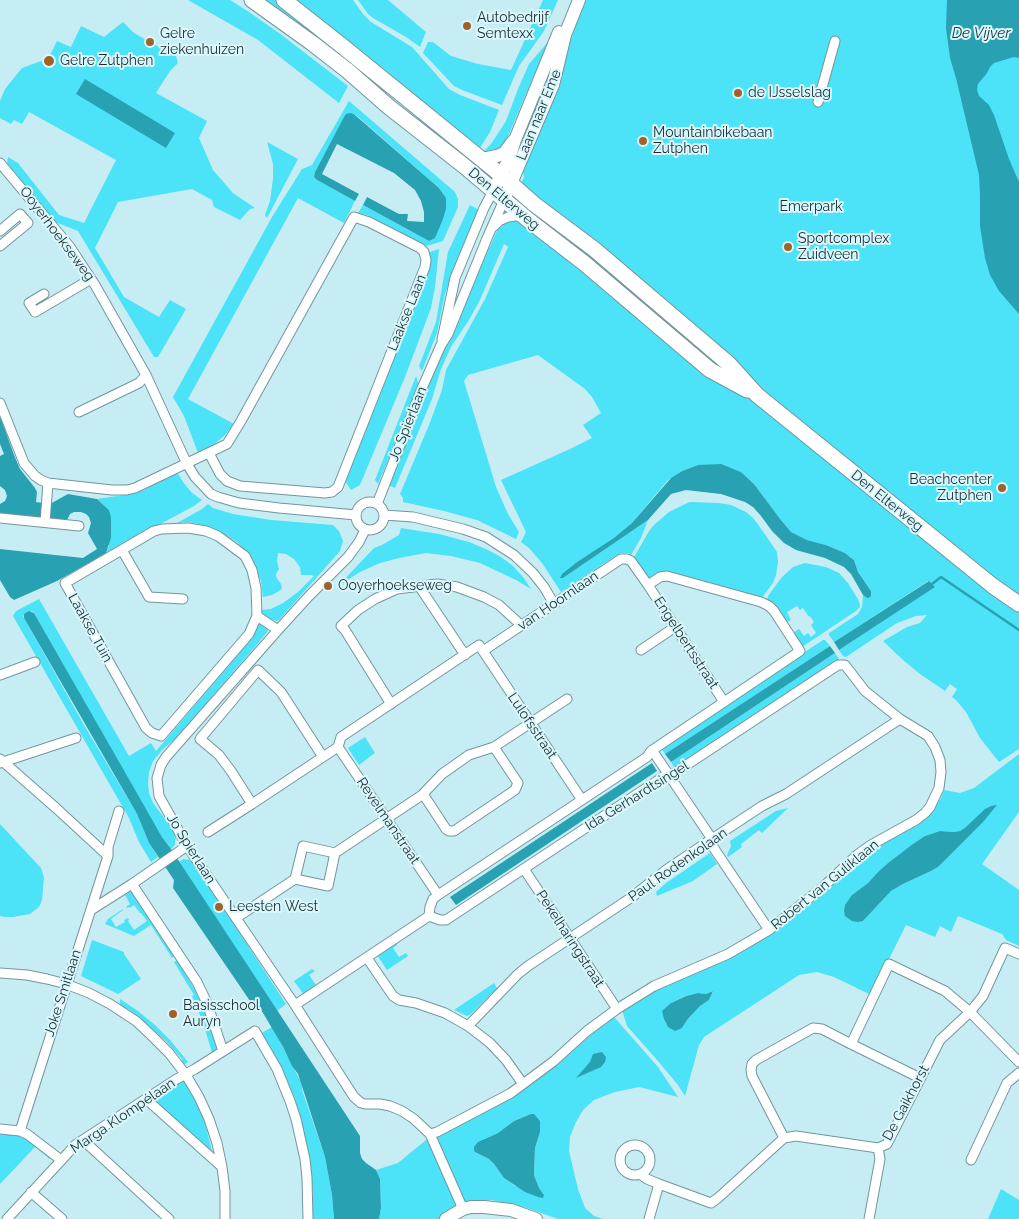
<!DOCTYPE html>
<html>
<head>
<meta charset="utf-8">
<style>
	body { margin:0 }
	canvas { display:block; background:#c6edf3 }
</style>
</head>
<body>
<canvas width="1019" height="1219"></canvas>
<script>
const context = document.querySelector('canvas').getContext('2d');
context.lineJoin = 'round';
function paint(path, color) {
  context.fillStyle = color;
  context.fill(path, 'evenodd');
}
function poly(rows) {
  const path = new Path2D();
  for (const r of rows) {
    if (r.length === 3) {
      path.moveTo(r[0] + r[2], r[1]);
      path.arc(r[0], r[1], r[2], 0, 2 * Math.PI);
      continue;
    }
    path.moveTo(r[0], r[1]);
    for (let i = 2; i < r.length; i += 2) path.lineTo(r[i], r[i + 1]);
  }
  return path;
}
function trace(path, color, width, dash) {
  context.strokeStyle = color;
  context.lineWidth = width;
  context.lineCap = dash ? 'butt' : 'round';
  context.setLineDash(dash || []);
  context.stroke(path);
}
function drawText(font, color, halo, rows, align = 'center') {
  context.font = font + ' Raleway,sans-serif';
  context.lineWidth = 4;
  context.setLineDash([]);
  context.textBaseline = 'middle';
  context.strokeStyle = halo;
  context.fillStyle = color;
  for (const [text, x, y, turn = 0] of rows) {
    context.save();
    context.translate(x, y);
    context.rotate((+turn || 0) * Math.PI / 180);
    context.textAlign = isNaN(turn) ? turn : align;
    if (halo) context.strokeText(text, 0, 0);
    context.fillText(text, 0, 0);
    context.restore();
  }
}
const green = poly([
	[188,0,230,0,246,10,279,33,348,86,339,103,258,40],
	[261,0,278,0,399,101,355,70],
	[293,0,353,0,363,14,371,22,412,47,449,89,460,95,499,110,490,132,478,151],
	[358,0,388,0,426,32,420,47,406,37,373,18,368,14],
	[543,0,558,0,544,31,519,66,502,105,462,90,454,86,423,53,428,42,433,42,451,56,478,64,511,70],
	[582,0,1019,0,1019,749,999,762,980,738,966,712,956,700,952,697,957,689,950,684,945,691,920,674,903,660,883,641,907,627,920,623,927,615,916,616,897,623,846,657,843,656,839,650,931,589,928,581,834,642,829,635,829,633,858,614,862,607,863,595,867,598,869,598,871,596,871,591,858,572,854,560,850,557,845,553,826,545,807,540,791,532,781,520,754,484,741,472,721,465,698,465,682,471,668,480,632,523,614,539,577,562,561,576,563,578,648,520,641,538,631,555,629,553,621,553,614,557,561,592,542,563,529,548,521,542,526,532,501,480,570,449,592,438,583,425,601,413,592,397,585,389,538,355,468,375,464,381,496,487,508,514,519,532,516,539,477,520,444,511,403,502,403,498,400,494,429,425,442,390,446,370,485,299,508,247,504,244,480,300,469,320,451,347,441,369,432,399,395,488,388,485,436,368,470,289,498,229,501,226,502,227,524,177,523,172,526,162,560,85,569,33],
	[123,22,134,33,148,41,147,43,152,45,152,43,157,46,164,46,175,52,178,63,170,71,156,93,207,121,199,138,213,170,233,193,255,208,250,209,240,220,214,207,212,200,192,189,118,202,95,248,124,297,159,317,170,300,186,309,158,357,154,357,78,231,55,222,7,164,8,157,18,163,59,215,84,223,116,160,29,112,22,124,14,120,11,124,0,118,0,101,5,89,22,68,41,61,46,63,57,41,71,47,81,26,104,37],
	[548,42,503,148,500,153,482,153,491,144,506,121,518,89,529,64],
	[349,101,455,192,458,199,458,207,454,216,443,241,423,247,420,244,367,215,358,213,363,205,429,241,446,198,439,188,356,115,346,114,315,172,314,177,317,180,355,201,344,223,298,198,188,399,234,424,225,435,217,442,206,450,198,453,184,416,173,397,272,217,302,169,312,165],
	[267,142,298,159,267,218,265,215,270,201,273,179,273,164],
	[470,205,479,210,456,262,445,294,437,333,422,371,419,366,436,322,448,252],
	[439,249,435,287,431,308,405,377,360,485,351,490,345,481,428,267,427,253],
	[416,376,419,385,378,484,375,480],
	[177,472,183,482,192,493,202,500,194,506,106,553,109,546,109,510,97,499,131,494,144,490],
	[690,502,719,503,731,505,746,512,752,517,757,523,777,552,778,562,776,575,773,583,761,599,664,574,648,579,633,559,649,531,654,525,669,512,683,505],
	[208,504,213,508,233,514,271,520,333,525,339,531,343,541,340,551,279,620,277,621,273,620,264,616,262,612,262,610,271,609,283,603,298,592,314,576,311,575,301,575,300,567,294,559,286,554,278,553,277,561,279,569,276,574,276,577,281,584,282,588,281,590,272,595,263,597,261,581,254,565,244,550,238,543,223,533,207,526,189,522,177,523,202,509],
	[401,528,439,534,469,542,486,549,501,557,513,566,523,577,531,589,516,580,480,563,451,556,426,553,399,558,380,563,360,572,338,586,374,548,382,545,399,535],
	[805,563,826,567,839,573,848,583,859,601,860,607,856,611,802,647,793,633,799,629,804,636,808,633,811,637,816,633,811,625,814,622,810,616,809,617,803,608,800,610,797,606,787,612,791,620,786,623,772,602,767,600,768,596,782,577,793,567],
	[39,599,129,756,151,743,156,751,253,637,258,624,263,625,267,627,268,631,254,648,175,739,163,749,153,761,149,772,148,783,149,793,153,803,168,823,177,838,175,840,175,845,171,849,162,837,143,805,34,613,32,611,23,616,24,618,84,725,137,814,149,843,158,857,151,862,139,842,129,818,13,616,16,611],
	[823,640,825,640,830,646,665,754,661,748,663,746],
	[835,653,839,659,838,662,675,769,671,762],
	[365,737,375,753,359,765,348,748],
	[1019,754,1019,812,982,864,1019,890,1019,946,1006,940,1002,934,958,916,951,932,940,926,935,937,906,925,871,995,834,977,817,972,799,975,704,1037,699,1045,685,1096,678,1085,658,1061,627,1026,622,1010,668,983,752,944,788,922,825,893,851,867,877,847,912,826,931,812,941,798,944,790,960,793,974,788],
	[966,827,945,859,938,867,931,871,903,884,891,891,863,921,852,895,868,883,878,872,888,863,925,836,940,831,953,832,960,831],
	[713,991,709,1000,700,1006,687,1020,682,1028,671,1003,685,996,698,993,706,994],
	[788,808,762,833,759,830,741,844,742,847,728,857,727,855,731,846,730,841,776,811],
	[0,824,41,868,44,878,42,900,39,907,30,914,13,917,5,917,0,916],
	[710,853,717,864,693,881,657,896,656,892,666,883],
	[183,859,192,860,286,1004,277,1011,179,862],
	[132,891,175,956,172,958,151,925,134,936,105,924,108,919,123,909,123,910,111,919,116,927,125,922,124,920,128,918,129,920,128,921,134,930,147,921,141,913,140,913,134,905,130,908,129,907,127,908,126,907,130,904,125,895],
	[92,940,124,952,124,954,141,979,118,994,81,976],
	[396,942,397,945,393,948,399,957,406,953,408,956,387,970,377,955],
	[177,960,195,990,207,1018,217,1049,212,1053,203,1022,192,996,194,995,174,962],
	[312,969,315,971,309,975,316,985,321,982,322,983,304,995,294,981],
	[494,983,498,990,496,992,492,993,471,1014,467,1016,454,1010],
	[120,999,138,1011,155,1025,170,1040,188,1062,185,1064,182,1064,182,1059,167,1042,136,1015,128,1009,124,1009,120,1007],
	[614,1017,658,1067,678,1097,655,1091,639,1087,615,1092,594,1100,583,1110,576,1122,570,1137,569,1151,578,1189,585,1208,594,1216,603,1219,558,1219,527,1208,492,1200,471,1201,441,1219,379,1219,381,1208,380,1179,376,1170,398,1163,426,1140,438,1137,514,1093,557,1065,593,1033],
	[531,1114,540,1121,540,1132,535,1148,534,1175,539,1188,544,1195,515,1186,504,1178,494,1164,489,1159,475,1152,484,1139,498,1133,514,1121],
	[272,1027,301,1082,303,1093,325,1157,332,1195,334,1219,312,1219,313,1189,310,1187,300,1126,302,1123,294,1096,291,1095,260,1034],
	[185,1078,193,1094,205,1123,213,1155,152,1099],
	[0,1132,19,1133,50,1156,51,1158,50,1159,35,1147,0,1184],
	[1001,1189,1019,1200,1019,1219,988,1219]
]);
const water = poly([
	[947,0,1019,0,1019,58,1014,57,994,63,990,67,987,73,978,84,977,90,979,96,989,105,994,115,1009,159,1019,182,1019,314,999,291,990,275,985,258,980,226,980,195,979,175,956,78,950,58,946,28],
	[85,79,175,133,166,148,76,94],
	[351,113,355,115,439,188,446,198,446,209,443,219,435,238,429,241,363,205,367,197,399,214,408,214,407,221,424,222,424,212,421,201,415,190,394,173,337,144,322,174,359,194,355,201,317,180,314,177,315,172,344,117,346,114],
	[0,416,14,455,20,469,35,488,37,492,36,502,43,503,41,519,0,514,0,504,5,501,7,496,5,490,0,486,0,456,4,454,0,444],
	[721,464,741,472,754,484,781,520,791,532,807,540,826,545,845,553,850,557,854,560,858,572,871,591,871,596,869,598,867,598,863,595,851,574,844,567,825,558,796,550,784,543,772,531,761,516,753,507,745,502,721,494,686,490,671,494,648,520,563,578,560,578,562,574,577,562,614,538,632,523,671,478,682,471,698,465],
	[68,494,97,499,109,510,111,518,111,538,106,553,57,581,14,600,10,597,0,580,0,549,83,558,97,549,88,533,91,523,89,517,86,514,81,512,74,512,70,514,67,520,48,520,50,504],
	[929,581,935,587,839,650,834,642],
	[29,611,34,613,162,837,171,849,360,1136,360,1153,362,1159,366,1163,376,1170,380,1179,381,1208,379,1219,334,1219,332,1195,325,1157,298,1074,292,1066,283,1047,266,1018,260,1008,250,1001,173,888,174,880,149,843,137,814,24,618,24,614],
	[830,646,835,653,671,762,665,754],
	[652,763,657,771,456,905,450,897],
	[997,805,983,822,938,867,931,871,903,884,891,891,863,921,858,922,852,921,845,916,844,911,845,905,852,895,868,883,878,872,888,863,913,844,925,836,940,831,953,832,960,831,966,827,985,809,991,806],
	[713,991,709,1000,700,1006,687,1020,682,1028,675,1031,668,1027,664,1019,662,1011,671,1003,686,996,698,993,706,994],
	[602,1052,606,1057,605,1062,601,1067,576,1078,590,1062,593,1054],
	[531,1114,534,1114,540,1121,540,1132,535,1148,534,1175,539,1188,544,1195,543,1198,538,1197,525,1192,504,1178,494,1164,489,1159,475,1152,474,1150,474,1147,478,1142,498,1133,514,1121]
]);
const stream = poly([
	[932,584,941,577,1019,630]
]);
const street = poly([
	[818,102,835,41],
	[0,163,70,247,95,285,146,375,187,464,195,477,211,494,218,497,239,503,279,508,356,515],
	[493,227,499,221,508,217,522,215],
	[0,231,20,214,28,223,0,246],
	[44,294,29,303,35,312,91,279],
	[442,340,455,278,484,208,493,191],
	[0,403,24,463,35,476,41,480,48,483,112,490,127,490,135,488,227,444,241,421,354,217,369,222,420,248,424,252,426,260,425,267,338,487,332,492,325,493,240,486,227,481,220,474,209,453],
	[79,412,139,383,146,375],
	[370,516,14],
	[377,504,423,386,441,345,448,334,488,236,504,200],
	[384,515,413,517,463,529,486,537,514,555,533,573,544,587,554,604],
	[0,518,79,526],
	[45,522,48,483],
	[188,528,206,531,218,536,245,556,252,570,256,588,257,616,249,634,161,736,152,733,146,728,65,583,154,531,162,529,188,528],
	[365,530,359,542,348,557,309,596,278,630,166,757,161,765,157,778,159,796,187,846,295,1005,354,1097,361,1103,365,1104,380,1104,390,1106,402,1111,414,1119,430,1134,463,1209],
	[122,550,149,597,183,599],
	[419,586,465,655],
	[257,616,278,630],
	[641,650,675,627],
	[483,651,621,559,627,559,631,561,648,585,724,702],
	[0,675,35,662],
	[391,704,345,630,341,626,358,610,375,599,397,589,437,584,457,587,484,597,499,605,521,625],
	[338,747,438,895],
	[494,747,567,699],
	[652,750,712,839],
	[323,757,281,692,258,670,200,739,219,755,231,771,252,804,338,747,341,737,479,645,582,800],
	[0,759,56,808,108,856],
	[0,763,76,738],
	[208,832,252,804],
	[709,841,769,930],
	[335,853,303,846,295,879,328,886,335,853,422,795,442,774,469,755,494,747,518,783,515,790,454,831,449,831,446,829,423,794],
	[524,869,617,1009],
	[132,884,197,982,207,1003,223,1051],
	[91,910,132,884,187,846],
	[236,918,295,879],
	[367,958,393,996,399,1000,416,1003,445,1013,468,1026,490,1043,506,1060,523,1084],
	[0,973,27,975,47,979,66,984,89,993,110,1004,136,1021,151,1035,169,1053,186,1075,199,1097,209,1119,217,1143,222,1167,225,1191,225,1219],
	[295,1005,429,916],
	[468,1026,518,974,528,966,632,897,666,870,709,841,762,806,786,794,900,719],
	[920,1078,851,1044,889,964,945,991,970,1012,983,996,1005,948,1019,954],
	[146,1099,222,1167],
	[0,1129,20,1131,27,1134,61,1160],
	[20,1131,108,856,108,847,119,811],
	[430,1134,437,1132,511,1093,554,1061,587,1031,617,1009,654,986,728,954,769,930,822,888,857,855,871,845,916,820,925,813,930,807,939,788,941,772,940,760,935,747,928,736,900,719,865,691,845,665,838,665,670,776,663,777,452,916,446,920,440,920,429,916,430,907,433,899,438,895,647,757,651,751,800,651,774,611,769,606,761,602,667,576,660,577,648,585],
	[784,1138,752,1076,751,1070,752,1064,756,1060,813,1028,822,1029,851,1044],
	[83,1140,169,1219],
	[635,1160,15],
	[971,1160,1007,1083,1019,1073],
	[640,1174,647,1179,659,1184,711,1203,718,1198,784,1138,796,1136,878,1148,887,1144,940,1040,970,1012,1019,1062],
	[31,1192,62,1219],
	[7,1219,68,1153,75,1145,175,1080,195,1069,255,1031,277,1069,290,1101,296,1119,305,1159,307,1178,308,1219],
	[649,1219,659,1184],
	[869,1219,880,1159,878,1148]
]);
const secondary = poly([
	[480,158,487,158,497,156,504,153,513,141],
	[493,191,509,159,515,140,559,32],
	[504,200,553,85,565,35,579,0],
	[446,1219,463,1209,471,1207,484,1207,511,1210,536,1219]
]);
const primary = poly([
	[252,0,312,43,348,71,389,107,463,165,527,219,584,263,710,370,747,390],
	[284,0,341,45,501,175,534,204,594,249,729,364,757,395,993,586,1019,604]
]);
const markers = [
	[467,26,5,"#a1622a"],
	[150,42,5,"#a1622a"],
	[49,61,6,"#a1622a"],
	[738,93,5,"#a1622a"],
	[643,141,5,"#a1622a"],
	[788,247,5,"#a1622a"],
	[1002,488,5,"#a1622a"],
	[328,586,5,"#a1622a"],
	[219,907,5,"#a1622a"],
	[173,1014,5,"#a1622a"]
];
const poiNames = [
	["Autobedrijf",477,18],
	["Semtexx",477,34],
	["Gelre",160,34],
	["ziekenhuizen",160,50],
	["Gelre Zutphen",60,61],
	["de IJsselslag",748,93],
	["Mountainbikebaan",653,133],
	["Zutphen",653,149],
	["Sportcomplex",798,239],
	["Zuidveen",798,255],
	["Beachcenter",992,480,"right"],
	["Zutphen",992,496,"right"],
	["Ooyerhoekseweg",338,586],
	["Leesten West",229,907],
	["Basisschool",183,1006],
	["Auryn",183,1022]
];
const streetNames = [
	["Laan naar Eme",539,115,-68],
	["Den Elterweg",504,199,40],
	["Ooyerhoekseweg",57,234,53],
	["Laakse Laan",407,313,-68],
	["Jo Spierlaan",408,424,-68],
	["Den Elterweg",887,501,39],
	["van Hoornlaan",558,601,-34],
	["Laakse Tuin",90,628,61],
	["Engelbertsstraat",686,643,57],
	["Lulofsstraat",532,726,56],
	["Ida Gerhardtsingel",637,796,-32],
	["Revelmanstraat",388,821,56],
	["Jo Spierlaan",191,849,58],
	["Paul Rodenkolaan",678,865,-35],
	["Robert van Guliklaan",825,885,-39],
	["Pekelharingstraat",570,939,57],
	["Joke Smitlaan",63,993,-72],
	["De Gaikhorst",906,1103,-62],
	["Marga Klompélaan",123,1116,-34]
];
const parkNames = [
	["Emerpark",811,207]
];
const waterNames = [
	["De Vijver",981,33]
];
paint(green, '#4ce2f7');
paint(water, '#28a2b3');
trace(stream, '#28a2b3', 2.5);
trace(street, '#72969c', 11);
trace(secondary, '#72969c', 14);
trace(primary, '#72969c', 17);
trace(street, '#fff', 9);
trace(secondary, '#fff', 12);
trace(primary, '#fff', 15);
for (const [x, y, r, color] of markers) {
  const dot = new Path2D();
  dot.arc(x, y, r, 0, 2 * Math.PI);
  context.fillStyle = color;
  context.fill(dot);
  trace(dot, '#d9f8fd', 2);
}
drawText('14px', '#1e2d2f', '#d9f8fd', poiNames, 'left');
drawText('14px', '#1e2d2f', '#d9f8fd', streetNames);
drawText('14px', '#193236', '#d9f8fd', parkNames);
drawText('italic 15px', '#20393d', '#d9f8fd', waterNames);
</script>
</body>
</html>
